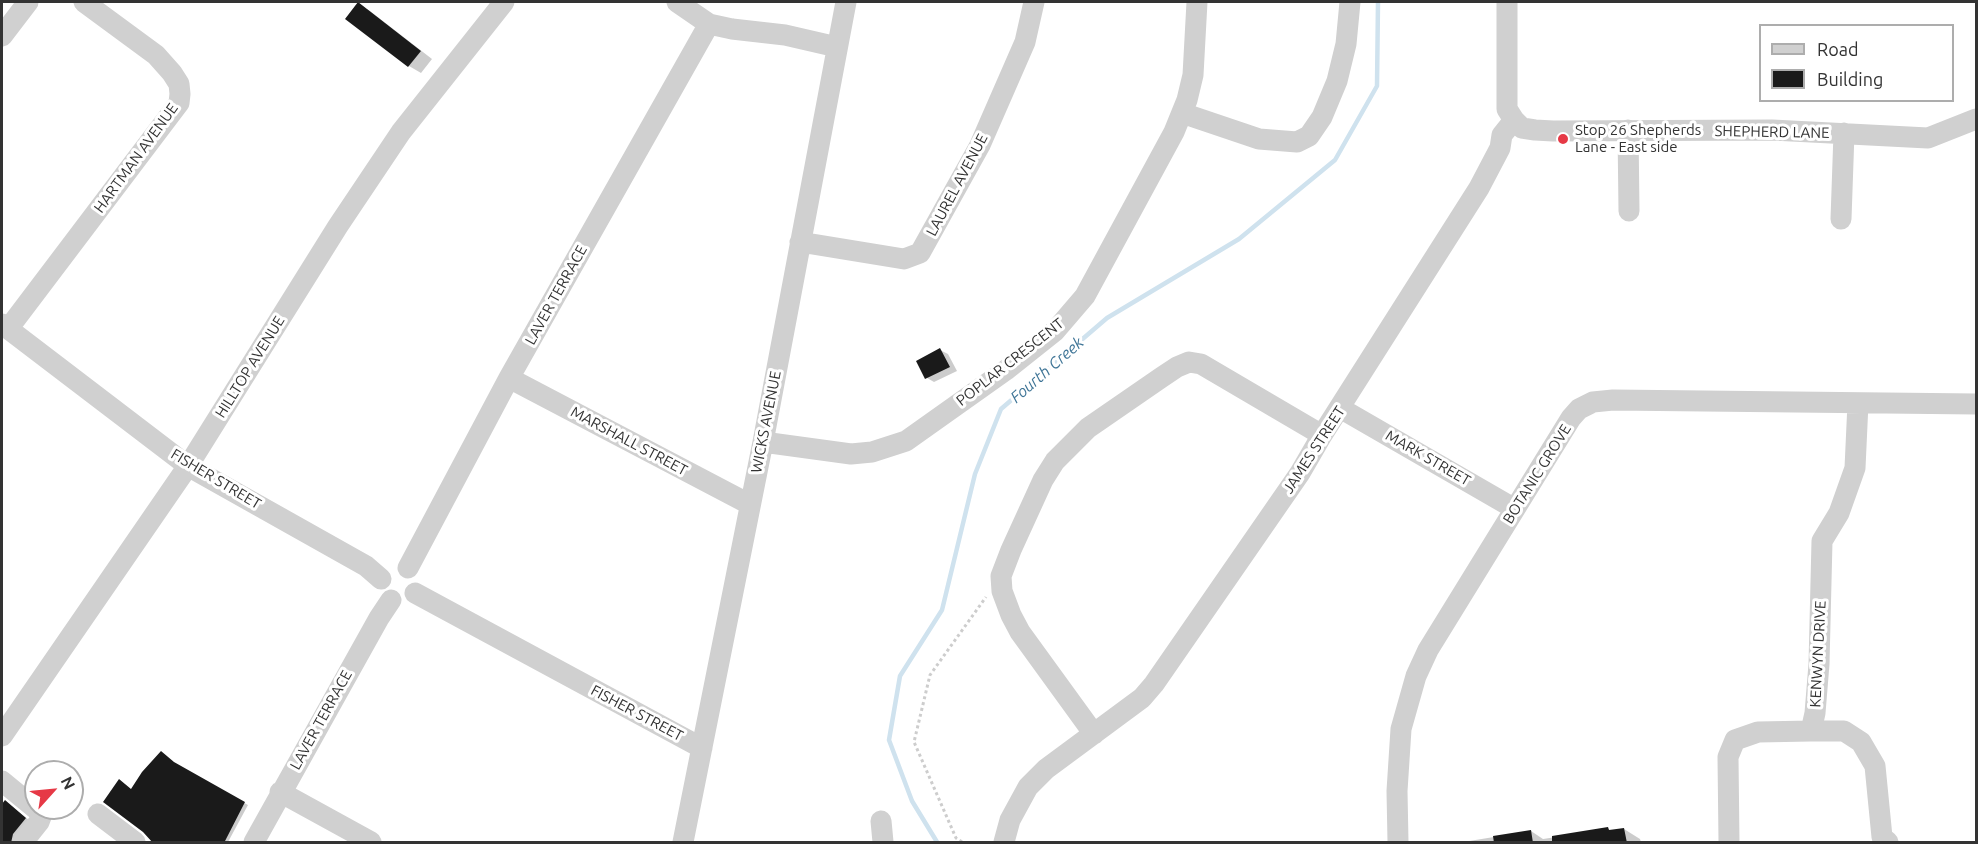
<!DOCTYPE html>
<html>
<head>
<meta charset="utf-8">
<style>
	body { margin:0 }
	#map { position:relative; width:1978px; height:844px; overflow:hidden; background:#fff; font-family:Ubuntu,sans-serif }
	canvas { display:block }
	.frame { position:absolute; inset:0; border:3px solid #333; pointer-events:none }
	.legend { position:absolute; left:1759px; top:24px; width:195px; height:78px; box-sizing:border-box; background:#fff; border:2px solid #adadad; margin:0; padding:8px 10px; list-style:none; font-size:18px; color:#333 }
	.legend li { display:flex; align-items:center; gap:12px; height:30px }
	.legend b { width:30px; border:2px solid #adadad }
	.north { position:absolute; left:24px; top:760px; width:60px; height:60px; box-sizing:border-box; background:#fff; border:2px solid #adadad; border-radius:50%; rotate:63deg; font-size:16px; font-weight:700; line-height:24px; text-align:center; color:#333 }
	.north::after { content:''; display:block; margin:auto; width:21px; height:27px; background:#e63946; clip-path:polygon(50% 0,100% 100%,50% 72%,0 100%) }
</style>
</head>
<body>
<div id="map">
<canvas width="1978" height="844"></canvas>
<div class="frame"></div>
<ul class="legend">
<li><b style="height:8px;background:#d0d0d0"></b>Road</li>
<li><b style="height:16px;background:#1a1a1a"></b>Building</li>
</ul>
<div class="north">N</div>
</div>
<script>
const context = document.querySelector('canvas').getContext('2d');
context.lineJoin = 'round';
function paint(path, color) {
  context.fillStyle = color;
  context.fill(path, 'evenodd');
}
function poly(rows) {
  const path = new Path2D();
  for (const r of rows) {
    path.moveTo(r[0], r[1]);
    for (let i = 2; i < r.length; i += 2) path.lineTo(r[i], r[i + 1]);
  }
  return path;
}
function trace(path, color, width, dash) {
  context.strokeStyle = color;
  context.lineWidth = width;
  context.lineCap = dash ? 'butt' : 'round';
  context.setLineDash(dash || []);
  context.stroke(path);
}
function drawText(font, color, halo, rows, align = 'center') {
  context.font = font + ' Ubuntu,sans-serif';
  context.lineWidth = 6;
  context.setLineDash([]);
  context.textBaseline = 'middle';
  context.strokeStyle = halo;
  context.fillStyle = color;
  for (const [text, x, y, turn = 0] of rows) {
    context.save();
    context.translate(x, y);
    context.rotate((+turn || 0) * Math.PI / 180);
    context.textAlign = isNaN(turn) ? turn : align;
    if (halo) context.strokeText(text, 0, 0);
    context.fillText(text, 0, 0);
    context.restore();
  }
}
const shadow = poly([
	[358,4,370,11,432,59,421,73,409,66,347,18],
	[940,350,948,354,957,371,934,382,927,378],
	[177,766,248,805,228,842,157,842,132,790],
	[2,801,8,804,29,820,14,842,2,842],
	[1608,829,1612,831,1624,829,1640,839,1641,842,1463,842,1531,831,1543,839]
]);
const stream = poly([
	[937,842,912,801,889,740,900,676,942,610,975,474,1001,409,1107,318,1239,239,1335,160,1377,86,1378,2]
]);
const building = poly([
	[358,2,421,51,408,67,345,19],
	[940,348,950,367,925,379,916,361],
	[161,751,174,762,245,802,224,843,153,843,143,832,103,802,119,779,131,789,142,772],
	[5,800,26,818,13,834,11,843,2,843,2,804],
	[1608,827,1609,830,1624,828,1627,843,1552,843,1552,836],
	[1531,830,1533,843,1494,843,1493,836]
]);
const path = poly([
	[962,842,956,838,914,742,930,675,986,597]
]);
const minor = poly([
	[677,2,709,24,732,29,785,35,837,47],
	[1507,2,1507,109,1514,120,1522,128,1535,130,1553,131,1772,130,1928,138,1976,119],
	[2,36,28,2],
	[1182,113,1259,139,1297,142,1309,136,1322,117,1337,81,1346,44,1350,2],
	[1628,130,1629,211],
	[1841,219,1844,133],
	[800,242,904,259,920,253,980,145,1025,42,1034,2],
	[2,324,188,466,366,566,381,579],
	[8,329,179,103,180,94,179,84,172,73,156,55,84,2],
	[509,378,749,504],
	[1340,408,1515,509],
	[763,442,851,454,872,452,906,441,1006,370,1055,331,1085,296,1174,132,1187,100,1193,75,1197,2],
	[408,568,509,378,709,24],
	[415,593,702,748],
	[1811,731,1844,731,1861,742,1875,766,1882,837,1888,842],
	[1094,734,1020,632,1011,615,1002,591,1001,576,1011,550,1043,480,1055,461,1088,428,1162,377,1177,367,1189,362,1201,364,1322,435],
	[2,736,188,466,338,226,401,132,504,2],
	[2,781,42,814,39,822,23,842],
	[280,792,371,842],
	[98,814,135,842],
	[881,821,883,842],
	[254,842,379,618,391,600],
	[683,842,763,442,846,2],
	[1004,842,1010,820,1028,787,1046,769,1142,698,1154,684,1300,473,1322,435,1479,188,1500,148,1502,135,1514,120],
	[1398,842,1397,791,1401,729,1416,676,1428,650,1571,418,1579,409,1593,402,1613,400,1976,404],
	[1729,842,1728,757,1735,740,1758,732,1811,731,1815,713,1819,664,1822,541,1839,513,1855,468,1858,403]
]);
const markers = [
	[1563,139,6,"#e63946"]
];
const poiNames = [
	["Stop 26 Shepherds",1575,130],
	["Lane - East side",1575,147]
];
const streetNames = [
	["SHEPHERD LANE",1772,132,1],
	["HARTMAN AVENUE",136,158,-54],
	["LAUREL AVENUE",957,185,-62],
	["LAVER TERRACE",556,295,-61],
	["POPLAR CRESCENT",1010,362,-38],
	["HILLTOP AVENUE",250,367,-58],
	["WICKS AVENUE",766,422,-79],
	["MARSHALL STREET",629,441,28],
	["JAMES STREET",1314,450,-57],
	["MARK STREET",1428,458,30],
	["BOTANIC GROVE",1537,474,-58],
	["FISHER STREET",216,479,31],
	["KENWYN DRIVE",1818,654,-87],
	["FISHER STREET",637,713,28],
	["LAVER TERRACE",321,720,-61]
];
const waterNames = [
	["Fourth Creek",1047,370,-41]
];
paint(shadow, '#0003');
trace(stream, '#cfe2ee', 4.5);
paint(building, '#1a1a1a');
trace(path, '#cdcdcd', 3, [3, 3]);
trace(minor, '#d0d0d0', 21);
for (const [x, y, r, color] of markers) {
  const dot = new Path2D();
  dot.arc(x, y, r, 0, 2 * Math.PI);
  context.fillStyle = color;
  context.fill(dot);
  trace(dot, '#fff', 2);
}
drawText('15px', '#333', '#fff', poiNames, 'left');
drawText('15px', '#333', '#fff', streetNames);
drawText('italic 16px', '#3f7597', '#fff', waterNames);
</script>
</body>
</html>
